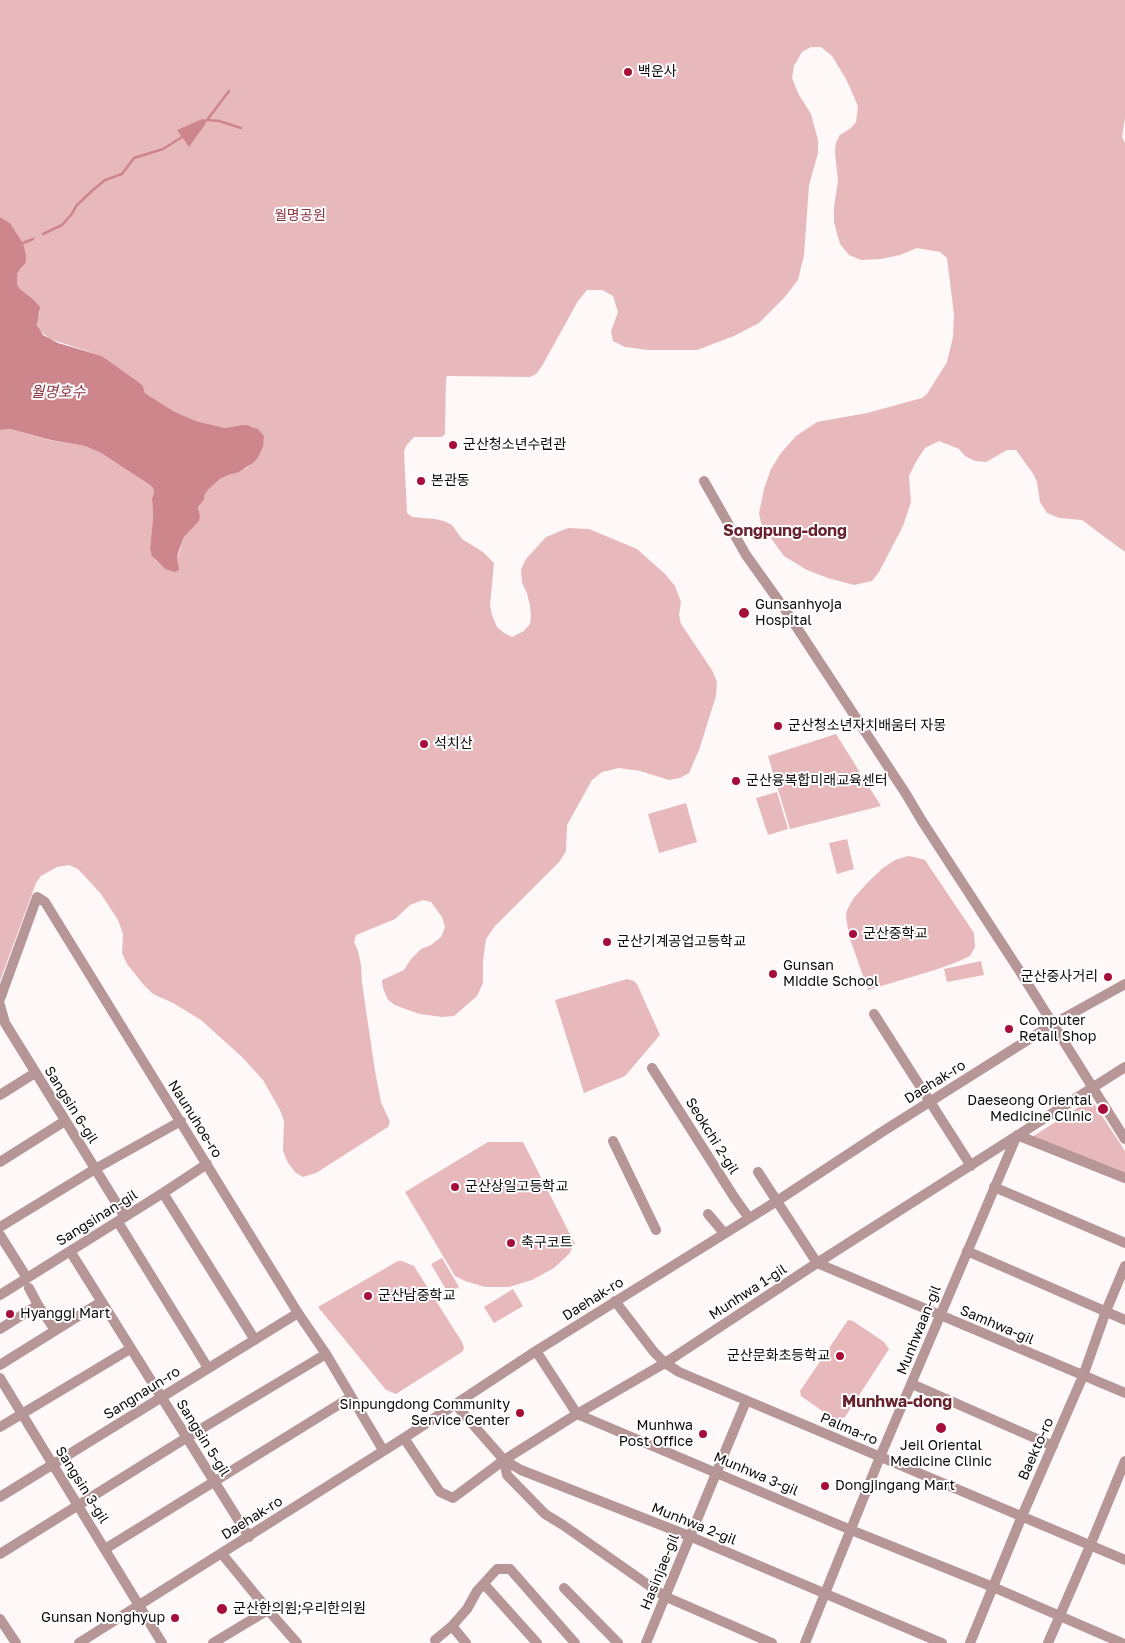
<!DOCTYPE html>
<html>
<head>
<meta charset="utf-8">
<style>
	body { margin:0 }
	canvas { display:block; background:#fff8f9 }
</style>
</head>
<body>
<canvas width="1125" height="1643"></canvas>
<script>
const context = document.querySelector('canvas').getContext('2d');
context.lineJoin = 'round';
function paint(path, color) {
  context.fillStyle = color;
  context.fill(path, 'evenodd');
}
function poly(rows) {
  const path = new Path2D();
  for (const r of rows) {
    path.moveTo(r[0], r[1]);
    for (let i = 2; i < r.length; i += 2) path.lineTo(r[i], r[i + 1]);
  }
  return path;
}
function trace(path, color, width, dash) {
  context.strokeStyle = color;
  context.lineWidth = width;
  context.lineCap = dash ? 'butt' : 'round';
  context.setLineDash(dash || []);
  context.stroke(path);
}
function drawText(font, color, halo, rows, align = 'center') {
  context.font = font + ' "Golos Text","Noto Sans KR",sans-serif';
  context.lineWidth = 4;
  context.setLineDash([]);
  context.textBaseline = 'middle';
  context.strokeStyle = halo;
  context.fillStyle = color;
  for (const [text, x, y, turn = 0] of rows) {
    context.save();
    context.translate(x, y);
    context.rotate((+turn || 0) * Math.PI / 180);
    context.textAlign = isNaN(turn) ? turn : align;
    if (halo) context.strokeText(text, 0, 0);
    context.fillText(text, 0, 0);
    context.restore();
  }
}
const green = poly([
	[0,0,1125,0,1125,118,1122,137,1125,143,1125,552,1082,520,1059,518,1047,513,1040,502,1037,482,1034,475,1016,450,1007,450,986,462,975,461,965,456,959,449,939,441,925,448,917,460,909,476,911,502,903,526,879,572,872,581,854,585,828,578,807,570,784,556,765,530,761,523,759,513,764,489,771,469,781,453,796,436,817,422,867,413,922,398,927,394,947,362,953,337,954,315,947,258,940,252,917,248,900,255,881,259,861,260,849,255,840,244,834,222,834,207,838,181,835,152,836,142,840,135,851,128,856,122,858,106,846,79,832,56,821,47,811,47,802,52,794,66,792,78,799,95,811,114,818,140,818,153,809,185,804,255,798,280,784,298,759,323,734,336,697,350,648,350,625,347,613,341,611,331,618,312,613,296,602,290,587,290,578,301,542,366,536,374,530,377,447,376,446,379,445,434,442,437,414,437,406,446,404,452,407,513,412,517,435,519,444,521,452,525,462,539,483,552,494,563,490,605,492,615,497,627,504,633,512,637,524,631,530,624,531,617,530,606,527,593,522,583,521,569,526,559,546,537,568,528,589,529,637,549,665,574,675,586,681,602,679,615,681,624,712,670,717,682,716,696,699,750,689,773,680,778,669,780,640,771,619,768,602,772,592,780,567,825,566,851,560,861,495,926,486,939,483,961,483,983,477,996,454,1016,442,1017,420,1014,408,1010,395,1005,388,1000,383,988,382,980,404,970,411,959,421,949,431,945,441,937,445,927,442,917,431,902,423,900,410,905,395,919,356,935,354,942,358,951,361,965,362,983,375,1071,381,1102,390,1122,388,1127,316,1173,303,1177,296,1173,288,1163,283,1151,284,1121,280,1110,263,1080,242,1057,201,1020,173,1003,153,994,143,984,127,964,122,953,123,934,118,920,101,894,78,869,69,865,57,867,41,876,36,883,0,981,0,430,10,429,50,440,85,446,101,453,150,485,153,488,154,492,152,499,153,517,150,550,155,560,165,569,177,559,184,537,200,516,198,507,204,500,205,494,209,489,220,479,247,468,259,456,263,447,254,427,242,425,225,428,196,421,175,412,145,393,143,386,140,383,102,356,50,339,39,330,37,321,40,312,33,299,20,289,17,284,17,274,23,267,23,243,10,223,0,217],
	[836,734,881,806,790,829,768,756],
	[777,792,788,829,768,835,756,798],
	[686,803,697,842,659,853,648,814],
	[847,839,854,869,837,874,829,843],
	[908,856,914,857,925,860,974,933,975,947,970,956,957,962,935,970,868,990,849,936,846,917,847,910,853,899,868,882,883,868,895,860],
	[981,961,984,975,947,982,944,969],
	[627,979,634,981,637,984,660,1035,625,1076,584,1093,555,1000],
	[1091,1099,1125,1151,1125,1176,1032,1137],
	[488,1142,523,1142,575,1244,569,1254,554,1268,532,1280,509,1287,485,1287,465,1281,455,1276,405,1192],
	[442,1258,459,1287,448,1293,431,1264],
	[398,1261,402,1261,414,1266,462,1342,464,1348,462,1352,396,1394,386,1390,318,1307],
	[513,1289,523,1306,494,1323,484,1307],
	[848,1320,853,1321,884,1342,889,1349,845,1417,840,1420,831,1417,801,1396,800,1391]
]);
const water = poly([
	[202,119,207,120,204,126,189,147,177,130],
	[0,217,10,223,23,243,26,255,26,262,17,274,17,284,20,289,33,299,40,307,37,325,43,335,58,343,102,356,140,383,143,386,145,393,175,412,196,421,225,428,242,425,247,425,258,429,264,436,263,447,259,456,253,463,239,472,229,475,220,479,209,489,205,494,204,500,198,507,200,516,199,521,184,537,178,553,177,559,179,570,175,572,165,569,152,556,150,549,153,517,152,499,154,492,153,488,150,485,101,453,85,446,51,440,10,429,0,430]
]);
const stream = poly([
	[207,120,229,91],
	[208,120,219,121,241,128],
	[43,234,62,225,71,215,77,205,93,190,105,180,122,174,134,158,163,149,182,137],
	[23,243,33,239]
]);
const minor = poly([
	[704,481,746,555,786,611,906,794,922,821,1019,970,1125,1139],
	[0,999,37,897,45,902,298,1313,326,1354,383,1450],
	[0,1005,5,1023,125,1217],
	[874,1014,971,1166],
	[652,1068,734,1197,749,1218],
	[0,1095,35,1073],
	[613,1141,656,1230],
	[0,1162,65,1121],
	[758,1172,817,1263,1125,1393],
	[994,1187,1125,1243],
	[163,1193,255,1340],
	[708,1214,724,1233],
	[118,1222,208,1368],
	[0,1227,95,1169,181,1121],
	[0,1235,27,1278],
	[70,1251,249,1537],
	[967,1251,1125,1320],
	[0,1295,163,1193,207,1164],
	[615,1301,654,1352,665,1363,679,1372,1125,1560],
	[38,1305,55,1330],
	[0,1329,38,1305,29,1288],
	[536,1351,577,1414,851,1530,993,1587,1122,1643],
	[0,1365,101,1302],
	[0,1378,162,1643],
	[912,1384,1053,1446],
	[455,1404,504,1460,521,1470,689,1536,942,1643],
	[0,1427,130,1349],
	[404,1438,440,1492,453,1498,504,1460,577,1414,665,1363,817,1263,1125,1067],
	[504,1460,507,1475,545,1514,563,1525,664,1596,772,1643],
	[0,1497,298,1313],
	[105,1549,351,1397],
	[0,1554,186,1438,326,1354],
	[222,1554,268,1610,297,1643],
	[484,1584,537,1643],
	[564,1588,618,1643],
	[0,1619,16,1643],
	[452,1626,466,1643],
	[435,1640,452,1626,467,1609,477,1591,497,1569,510,1569,575,1643],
	[79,1643,404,1438,536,1351,777,1201,885,1130,1053,1024,1125,984],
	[213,1643,268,1610],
	[646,1643,746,1401],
	[805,1643,880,1457,1017,1135,1125,1178],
	[970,1643,1022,1516,1083,1376,1106,1311,1125,1266],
	[1048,1643,1090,1546,1125,1461]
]);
const markers = [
	[628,72,5,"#a60d3b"],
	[453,445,5,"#a60d3b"],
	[421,481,5,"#a60d3b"],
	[744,613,6,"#a60d3b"],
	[778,726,5,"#a60d3b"],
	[424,744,5,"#a60d3b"],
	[736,781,5,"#a60d3b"],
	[853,934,5,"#a60d3b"],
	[607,942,5,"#a60d3b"],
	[773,974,5,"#a60d3b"],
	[1108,977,5,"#a60d3b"],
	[1009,1029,5,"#a60d3b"],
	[1103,1109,6,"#a60d3b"],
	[455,1187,5,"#a60d3b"],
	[511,1243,5,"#a60d3b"],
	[368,1296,5,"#a60d3b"],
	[10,1314,5,"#a60d3b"],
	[840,1356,5,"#a60d3b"],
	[520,1413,5,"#a60d3b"],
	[941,1428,6,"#a60d3b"],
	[703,1434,5,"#a60d3b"],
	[825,1486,5,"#a60d3b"],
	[222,1609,6,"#a60d3b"],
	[175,1618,5,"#a60d3b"]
];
const poiNames = [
	["백운사",638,72],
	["군산청소년수련관",463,445],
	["본관동",431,481],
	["Gunsanhyoja",755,605],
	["Hospital",755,621],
	["군산청소년자치배움터 자몽",788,726],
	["석치산",434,744],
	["군산융복합미래교육센터",746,781],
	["군산중학교",863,934],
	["군산기계공업고등학교",617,942],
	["Gunsan",783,966],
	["Middle School",783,982],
	["군산중사거리",1098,977,"right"],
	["Computer",1019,1021],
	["Retail Shop",1019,1037],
	["Daeseong Oriental",1092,1101,"right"],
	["Medicine Clinic",1092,1117,"right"],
	["군산상일고등학교",465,1187],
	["축구코트",521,1243],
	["군산남중학교",378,1296],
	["Hyanggi Mart",20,1314],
	["군산문화초등학교",830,1356,"right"],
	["Sinpungdong Community",510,1405,"right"],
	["Service Center",510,1421,"right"],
	["Munhwa",693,1426,"right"],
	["Post Office",693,1442,"right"],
	["Jeil Oriental",941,1446,"center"],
	["Medicine Clinic",941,1462,"center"],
	["Dongjingang Mart",835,1486],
	["군산한의원;우리한의원",233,1609],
	["Gunsan Nonghyup",165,1618,"right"]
];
const parkNames = [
	["월명공원",300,216]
];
const streetNames = [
	["Daehak-ro",935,1082,-32],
	["Sangsin 6-gil",71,1105,58],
	["Naunuhoe-ro",195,1119,58],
	["Seokchi 2-gil",712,1136,58],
	["Sangsinan-gil",97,1218,-32],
	["Munhwa 1-gil",748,1292,-33],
	["Daehak-ro",593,1299,-32],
	["Samhwa-gil",997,1325,23],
	["Munhwaan-gil",919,1330,-68],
	["Sangnaun-ro",142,1393,-32],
	["Palma-ro",849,1429,23],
	["Sangsin 5-gil",203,1438,58],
	["Baekto-ro",1036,1449,-66],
	["Munhwa 3-gil",756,1474,23],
	["Sangsin 3-gil",82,1485,58],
	["Daehak-ro",252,1518,-32],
	["Munhwa 2-gil",694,1524,22],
	["Hasinjae-gil",660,1572,-68]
];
const waterNames = [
	["월명호수",58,392]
];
const quarterNames = [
	["Songpung-dong",785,531],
	["Munhwa-dong",897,1402]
];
paint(green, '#e7b9bc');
paint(water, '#ce868d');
trace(stream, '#ce868d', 2.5);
trace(minor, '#b79698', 10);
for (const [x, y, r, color] of markers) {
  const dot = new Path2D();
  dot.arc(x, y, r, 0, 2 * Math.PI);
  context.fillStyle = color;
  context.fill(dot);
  trace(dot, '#fff', 2);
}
drawText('14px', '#0f0a0b', '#fff', poiNames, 'left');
drawText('14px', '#8b3442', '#fff', parkNames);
drawText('14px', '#0f0a0b', '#fff', streetNames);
drawText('italic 15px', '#8c3543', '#fff', waterNames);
drawText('bold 16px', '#68222e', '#fff', quarterNames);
</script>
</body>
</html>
